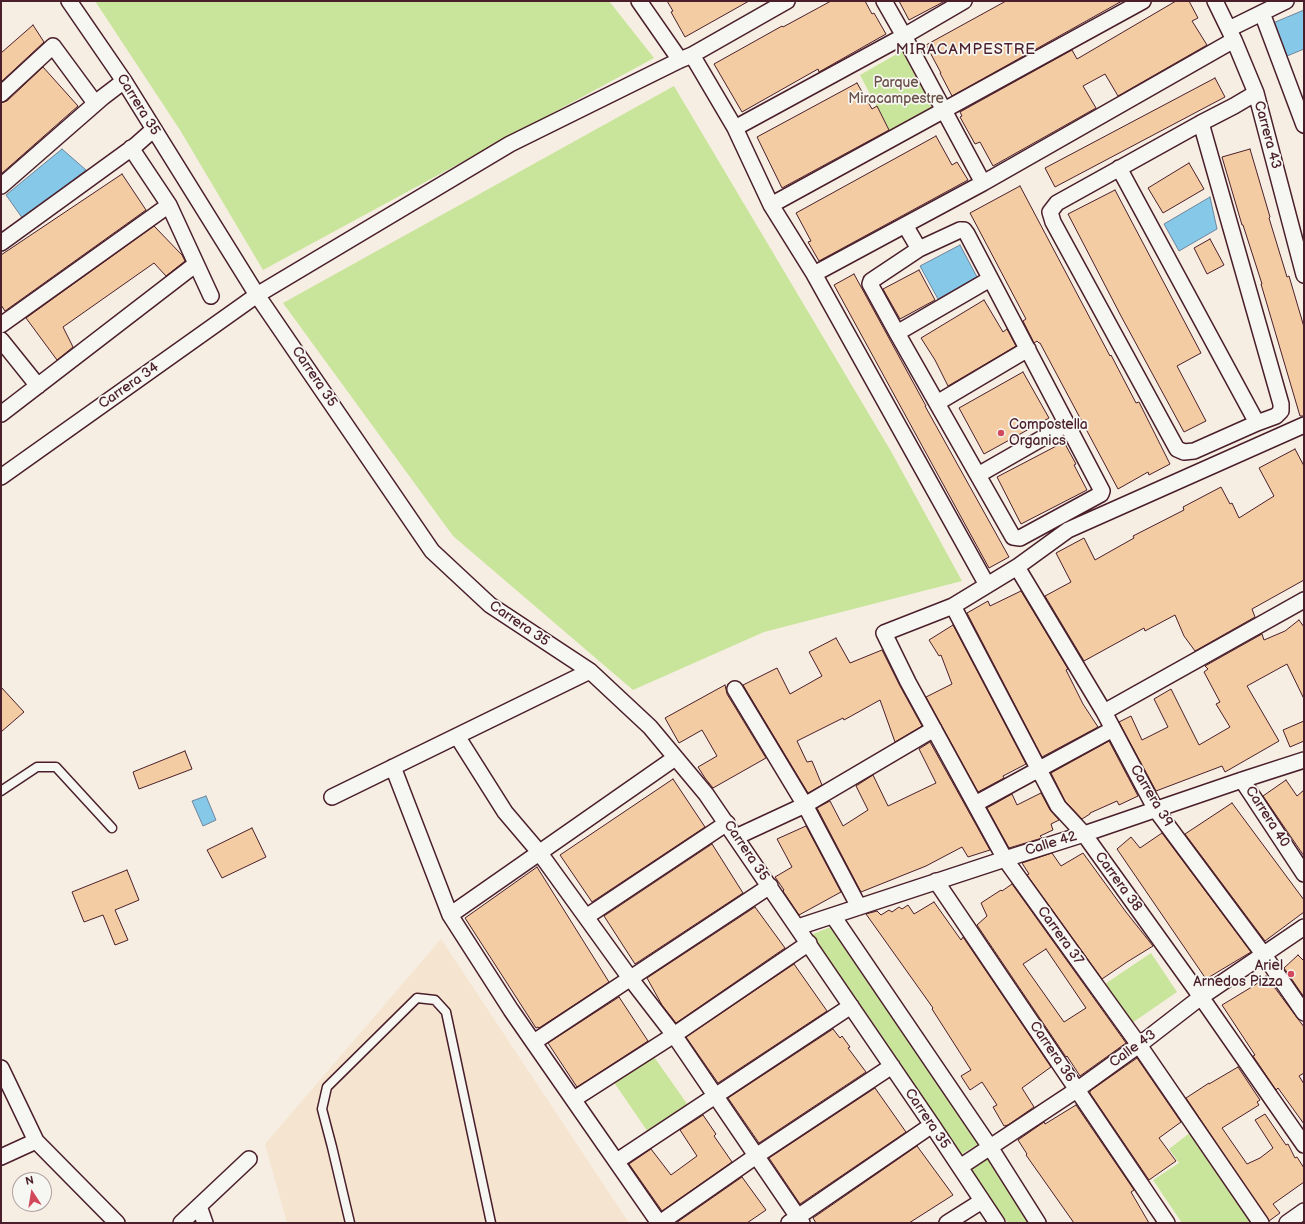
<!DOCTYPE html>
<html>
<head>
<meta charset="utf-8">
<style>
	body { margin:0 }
	#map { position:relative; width:1305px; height:1224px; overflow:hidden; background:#f6eee2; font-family:"Balsamiq Sans",sans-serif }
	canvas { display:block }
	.frame { position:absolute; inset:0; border:2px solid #4a1f2b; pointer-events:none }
	.north { position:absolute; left:12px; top:1172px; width:40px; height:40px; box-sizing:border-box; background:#f6f6f2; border:1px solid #b1a0a2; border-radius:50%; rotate:348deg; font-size:11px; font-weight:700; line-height:16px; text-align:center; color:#4a1f2b }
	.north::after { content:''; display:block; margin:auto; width:14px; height:18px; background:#d1495b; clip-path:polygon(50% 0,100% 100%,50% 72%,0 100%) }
</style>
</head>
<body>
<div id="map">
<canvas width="1305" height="1224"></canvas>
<div class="frame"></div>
<div class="north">N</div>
</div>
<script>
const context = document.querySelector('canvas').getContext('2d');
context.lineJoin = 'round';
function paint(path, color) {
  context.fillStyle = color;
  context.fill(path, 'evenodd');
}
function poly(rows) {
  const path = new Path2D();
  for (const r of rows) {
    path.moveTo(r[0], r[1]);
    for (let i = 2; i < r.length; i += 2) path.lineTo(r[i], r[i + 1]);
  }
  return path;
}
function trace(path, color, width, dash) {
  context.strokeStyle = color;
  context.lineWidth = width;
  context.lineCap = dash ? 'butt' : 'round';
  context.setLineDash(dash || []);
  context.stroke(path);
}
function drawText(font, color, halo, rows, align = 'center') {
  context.font = font + ' "Balsamiq Sans",sans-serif';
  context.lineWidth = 3.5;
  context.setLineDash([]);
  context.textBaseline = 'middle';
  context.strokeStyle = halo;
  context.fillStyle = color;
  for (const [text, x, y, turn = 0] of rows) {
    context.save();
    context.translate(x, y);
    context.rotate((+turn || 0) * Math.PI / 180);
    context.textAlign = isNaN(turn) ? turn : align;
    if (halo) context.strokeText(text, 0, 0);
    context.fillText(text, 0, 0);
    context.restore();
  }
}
const built = poly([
	[441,939,629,1223,287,1223,265,1144]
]);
const green = poly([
	[95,1,609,1,654,58,263,270,180,130],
	[902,51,933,109,889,131,860,75],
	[674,86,892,453,962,581,764,632,633,690,453,536,283,303],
	[836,925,983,1141,957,1157,808,936],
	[1151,953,1177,992,1132,1023,1105,984],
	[652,1054,690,1108,650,1135,613,1081],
	[1191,1132,1251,1223,1182,1223,1153,1180,1179,1163,1169,1149],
	[990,1154,1034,1223,1008,1223,969,1168]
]);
const water = poly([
	[1304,10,1304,49,1287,56,1273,23,1304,10],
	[62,149,86,170,23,219,6,195,62,149],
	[1210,197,1217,229,1179,251,1164,224,1210,197],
	[960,245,977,277,938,299,920,266,960,245],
	[206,796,216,820,203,826,192,801,206,796]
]);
const building = poly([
	[667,1,749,1,685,37,671,12,673,11,667,1],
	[831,1,865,1,872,14,874,13,886,34,819,72,818,69,742,112,714,64,782,26,783,27,831,1],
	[899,1,945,1,909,20,899,1],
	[1006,1,1122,1,952,96,940,73,941,73,926,45,1006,1],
	[1176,1,1189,1,1198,18,1192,21,1207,45,1118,96,1105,74,1083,86,1096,108,993,166,980,142,975,144,960,117,962,116,960,112,1072,50,1077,59,1176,1],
	[33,25,44,42,1,82,1,53,33,25],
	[43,67,78,106,1,174,1,103,7,101,43,67],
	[1215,78,1225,97,1055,187,1045,168,1215,78],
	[857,83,872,109,877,106,889,130,782,188,757,137,857,83],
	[936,136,952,165,957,162,968,180,819,261,808,242,811,241,796,213,936,136],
	[1250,149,1270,217,1269,218,1287,277,1289,276,1304,327,1304,416,1300,416,1261,284,1262,284,1243,225,1242,225,1222,157,1250,149],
	[1189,163,1204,189,1163,213,1148,188,1189,163],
	[122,174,146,210,5,311,1,305,1,255,122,174],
	[1020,186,1110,356,1111,355,1136,403,1139,402,1170,464,1149,475,1148,472,1118,489,1040,343,1039,343,1037,341,1034,343,1023,321,1026,319,970,213,1020,186],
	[1115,190,1201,353,1177,366,1206,421,1184,432,1121,316,1068,214,1115,190],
	[154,226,182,255,185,261,166,276,154,263,63,327,73,347,57,360,26,318,154,226],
	[1210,239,1224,265,1207,274,1194,248,1210,239],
	[919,270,935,300,900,319,883,289,919,270],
	[854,274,926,406,925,406,1009,557,989,568,834,285,854,274],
	[984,300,1003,332,1007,329,1016,346,948,386,935,360,921,338,984,300],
	[1023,372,1049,418,984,454,959,408,1023,372],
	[1064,442,1076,464,1074,465,1087,490,1021,524,997,477,1064,442],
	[1295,449,1304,466,1304,580,1252,609,1255,617,1195,651,1184,636,1175,615,1145,631,1144,628,1084,661,1045,596,1071,582,1056,553,1084,538,1095,560,1134,538,1133,536,1184,510,1183,507,1221,487,1230,504,1232,503,1239,518,1274,496,1259,468,1295,449],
	[1021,591,1068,669,1066,670,1083,704,1098,727,1042,757,967,613,988,601,990,606,1021,591],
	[1299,620,1304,627,1304,699,1287,664,1247,686,1279,741,1225,772,1222,766,1156,791,1119,722,1131,716,1142,740,1168,727,1154,699,1171,689,1199,745,1230,727,1216,704,1220,702,1204,672,1208,669,1205,666,1262,634,1264,640,1285,631,1299,620],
	[953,625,1026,764,1003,776,1004,778,978,792,926,697,952,684,941,655,939,656,929,640,953,625],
	[836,638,850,663,882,650,900,686,922,726,895,742,880,700,844,720,843,718,797,741,807,762,812,761,822,785,808,793,743,685,777,668,790,694,822,676,809,652,836,638],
	[725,685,727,694,766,758,713,788,705,778,698,767,717,756,702,730,679,743,665,718,725,685],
	[1,687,24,712,1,732,1,687],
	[1304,721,1304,741,1290,747,1283,730,1304,721],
	[1109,741,1138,796,1119,805,1117,801,1090,813,1090,814,1082,819,1065,801,1051,773,1109,741],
	[930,742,990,850,968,857,962,847,926,866,861,892,817,808,830,801,843,826,868,810,856,786,873,775,888,806,936,783,919,749,930,742],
	[185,751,192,769,139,789,133,772,185,751],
	[673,779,705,827,592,902,560,855,673,779],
	[1286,780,1297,796,1304,790,1304,856,1263,796,1286,780],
	[1041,793,1050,810,1059,820,1051,824,1053,830,1040,836,1042,838,1009,848,987,808,1012,794,1017,805,1041,793],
	[1232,803,1304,900,1304,912,1265,941,1185,834,1232,803],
	[806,826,841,892,799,915,783,891,784,890,775,877,792,867,777,839,806,826],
	[252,828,266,857,222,878,207,850,252,828],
	[1162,833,1251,952,1206,979,1117,849,1131,837,1140,848,1162,833],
	[712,844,743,893,635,964,604,916,712,844],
	[1052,853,1061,866,1083,853,1126,912,1153,946,1127,962,1102,979,1027,875,1029,874,1022,863,1052,853],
	[537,867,609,982,539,1028,538,1027,536,1028,465,918,537,867],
	[127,870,139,900,115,910,128,940,115,945,103,915,84,922,72,892,127,870],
	[1012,884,1126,1043,1080,1076,1067,1056,1066,1057,977,925,987,916,981,903,1001,890,1002,891,1012,884],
	[1046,949,1086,1008,1064,1022,1023,964,1046,949],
	[934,902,961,940,963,937,1051,1067,1022,1088,1034,1107,1008,1125,1004,1126,993,1107,997,1105,982,1082,970,1090,961,1076,971,1070,932,1009,933,1008,866,914,877,911,881,915,889,910,892,912,899,907,902,909,908,905,914,914,934,902],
	[755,907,785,948,676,1023,662,1005,647,978,755,907],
	[1298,955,1304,961,1304,997,1284,968,1298,955],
	[794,964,827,1011,718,1083,686,1037,794,964],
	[1266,976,1304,1027,1304,1073,1299,1076,1304,1084,1304,1124,1278,1088,1276,1090,1253,1056,1255,1055,1222,1005,1255,985,1266,976],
	[619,997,648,1041,577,1087,548,1043,619,997],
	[833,1029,840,1038,842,1036,850,1047,848,1048,866,1072,759,1143,728,1098,833,1029],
	[1137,1058,1181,1122,1159,1138,1176,1161,1149,1180,1090,1093,1090,1091,1137,1058],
	[1238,1067,1260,1100,1257,1102,1259,1105,1222,1128,1247,1164,1260,1158,1273,1148,1255,1120,1265,1114,1286,1145,1288,1144,1295,1158,1297,1157,1304,1168,1304,1182,1273,1204,1280,1213,1269,1221,1186,1098,1209,1083,1209,1084,1238,1067],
	[875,1088,906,1132,800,1204,769,1158,875,1088],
	[1076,1105,1134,1190,1131,1192,1149,1223,1074,1223,1026,1155,1027,1154,1018,1140,1044,1122,1045,1124,1076,1105],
	[703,1115,716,1134,714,1136,732,1162,662,1211,629,1164,651,1149,671,1175,697,1156,680,1130,703,1115],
	[917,1146,953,1195,909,1223,816,1223,813,1218,917,1146],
	[742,1177,766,1210,747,1223,676,1223,742,1177]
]);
const lane = poly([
	[1,791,37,767,56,767,112,828],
	[350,1223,332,1147,322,1109,327,1087,417,998,435,1000,446,1012,491,1223]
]);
const street = poly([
	[69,1,124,81,257,295,432,551,490,605,590,671,650,727,706,794,932,1125,997,1223],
	[639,1,680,60],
	[884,1,904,36,983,183],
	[1215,1,1234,40,1256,93,1304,275],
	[1262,13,1304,125],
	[1229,29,1286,1],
	[692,55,735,128,771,205,814,274,987,585],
	[1,94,53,46,95,103],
	[1201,123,1281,404,1281,411,1276,416,1257,423,1194,451,1184,452,1177,449,1053,222,1050,212,1057,203,1201,123,1234,106,1256,93],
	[735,128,904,36,964,1],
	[131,148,169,205,211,296],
	[1119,168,1257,423],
	[1,186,103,97,124,81],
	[771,205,1143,1],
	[905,225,919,249],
	[960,230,964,230,967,234,1102,491,1101,494,1020,538,1013,537,897,333,870,284,871,281,919,249,960,230],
	[1,243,136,145,154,129],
	[814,274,983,183,1234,40],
	[1,325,169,205],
	[897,333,990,279],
	[1,340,38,386],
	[937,403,1028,349],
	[1,414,196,264],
	[978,475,1067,424],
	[1,477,257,295,510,144,680,60,692,55,787,1],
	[1017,567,1104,712,1156,810,1264,955,1304,1013],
	[953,606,1058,806,1084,834,1201,997,1304,1145],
	[735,689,805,805,859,907],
	[1104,712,1304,600],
	[457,736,505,812,539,852,630,978,674,1035,802,1223],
	[393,767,450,915,511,1010,659,1223],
	[1242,780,1304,874],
	[332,797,590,671],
	[975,804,1113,729],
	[736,837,805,805,934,729],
	[936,881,1167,1223],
	[450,915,675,758],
	[833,916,990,1147,1038,1223],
	[586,917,727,823],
	[798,927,1005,859,1084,834,1242,780,1304,760],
	[534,1042,770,886],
	[1,1068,36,1141,117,1223],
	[574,1099,674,1035,809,943],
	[1,1157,36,1141],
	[617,1161,851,1006],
	[960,1167,1078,1089,1139,1045,1201,997,1304,927],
	[199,1206,205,1223],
	[181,1223,249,1159],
	[660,1223,756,1156,892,1066],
	[789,1223,932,1125],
	[947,1223,982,1201],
	[1261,1223,1139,1045,1005,859,908,682,884,633,953,606,1017,567,1068,530,1304,425],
	[1287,1223,1304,1211]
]);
const markers = [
	[1001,433,4,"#d1495b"],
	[1291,974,4,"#d1495b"]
];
const parkNames = [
	["Parque",896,83],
	["Miracampestre",896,99]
];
const streetNames = [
	["Carrera 35",138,105,58],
	["Carrera 43",1267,135,75],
	["Carrera 35",314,377,56],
	["Carrera 34",129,386,-35],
	["Carrera 35",519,624,34],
	["Carrera 39",1151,796,59],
	["Carrera 40",1267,817,57],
	["Calle 42",1051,844,-17],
	["Carrera 35",746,851,56],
	["Carrera 38",1118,882,54],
	["Carrera 37",1060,936,54],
	["Calle 43",1133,1049,-36],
	["Carrera 36",1052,1052,56],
	["Carrera 35",927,1119,56]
];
const poiNames = [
	["Compostella",1009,425],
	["Organics",1009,441],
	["Ariel",1283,966,"right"],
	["Arnedos Pizza",1283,982,"right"]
];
const neighbourhoodNames = [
	["MIRACAMPESTRE",966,50]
];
paint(built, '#f5e4cf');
paint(green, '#c9e59b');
paint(water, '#86c8e8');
trace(water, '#6e849c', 1);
paint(building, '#f4cca3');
trace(building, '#4a1f2b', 1);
trace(lane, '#4a1f2b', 11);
trace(street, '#4a1f2b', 18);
trace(lane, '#f6f6f2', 8);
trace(street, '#f6f6f2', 15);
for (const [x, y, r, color] of markers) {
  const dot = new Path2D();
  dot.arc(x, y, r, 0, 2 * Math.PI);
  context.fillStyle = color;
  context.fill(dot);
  trace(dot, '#f6f6f2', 1.5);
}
drawText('14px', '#6a5047', '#f6f6f2', parkNames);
drawText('14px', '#4a1f2b', '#f6f6f2', streetNames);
drawText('14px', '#4a1f2b', '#f6f6f2', poiNames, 'left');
context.letterSpacing = '1px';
drawText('15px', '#4a1f2b', '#f6f6f2', neighbourhoodNames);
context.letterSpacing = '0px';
</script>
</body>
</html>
